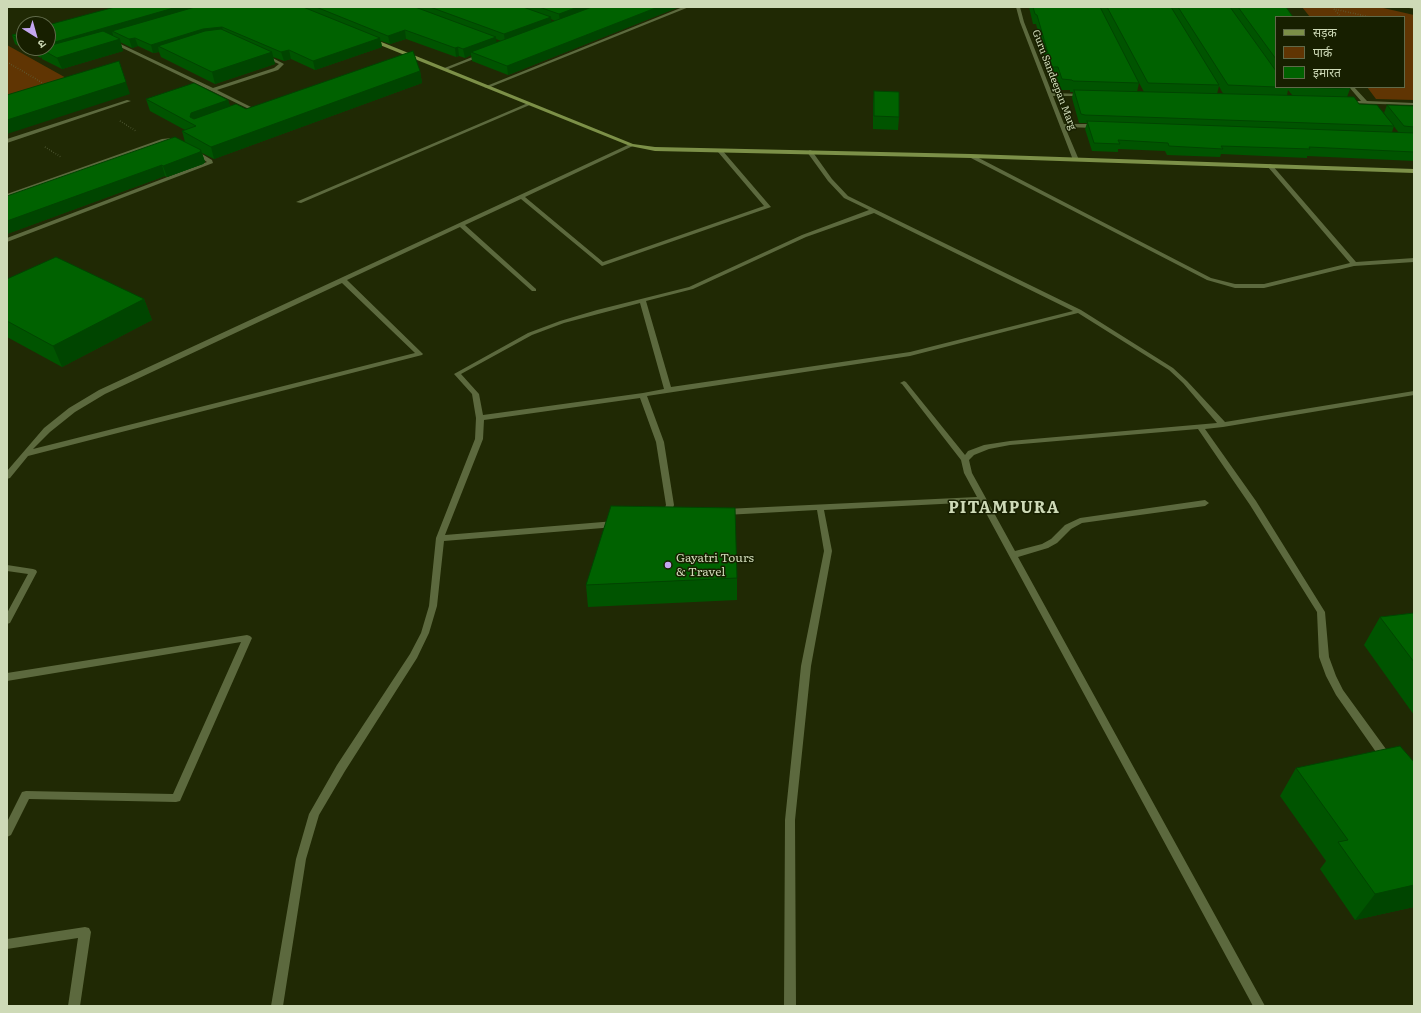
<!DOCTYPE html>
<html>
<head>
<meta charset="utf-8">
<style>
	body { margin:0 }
	#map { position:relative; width:1421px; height:1013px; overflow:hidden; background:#202904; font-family:Literata,"Noto Sans Devanagari",serif }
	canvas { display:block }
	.frame { position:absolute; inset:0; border:8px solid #cedab7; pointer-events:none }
	.legend { position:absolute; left:1275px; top:16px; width:130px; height:72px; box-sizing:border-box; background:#171f00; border:1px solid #606a49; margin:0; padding:5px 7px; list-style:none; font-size:12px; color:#cedab7 }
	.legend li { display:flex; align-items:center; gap:8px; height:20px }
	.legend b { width:20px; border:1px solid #606a49 }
	.north { position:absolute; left:16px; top:16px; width:40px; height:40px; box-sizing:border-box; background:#171f00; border:1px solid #606a49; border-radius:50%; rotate:143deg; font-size:11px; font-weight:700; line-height:16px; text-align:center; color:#cedab7 }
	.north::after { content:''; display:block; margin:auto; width:14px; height:18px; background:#c4a7f1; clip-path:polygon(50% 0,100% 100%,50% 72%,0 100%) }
</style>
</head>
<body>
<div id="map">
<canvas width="1421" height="1013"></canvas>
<div class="frame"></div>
<ul class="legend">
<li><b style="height:5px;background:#7c9048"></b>सड़क</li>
<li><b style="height:11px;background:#603503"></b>पार्क</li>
<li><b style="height:11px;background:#006200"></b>इमारत</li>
</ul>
<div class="north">उ</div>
</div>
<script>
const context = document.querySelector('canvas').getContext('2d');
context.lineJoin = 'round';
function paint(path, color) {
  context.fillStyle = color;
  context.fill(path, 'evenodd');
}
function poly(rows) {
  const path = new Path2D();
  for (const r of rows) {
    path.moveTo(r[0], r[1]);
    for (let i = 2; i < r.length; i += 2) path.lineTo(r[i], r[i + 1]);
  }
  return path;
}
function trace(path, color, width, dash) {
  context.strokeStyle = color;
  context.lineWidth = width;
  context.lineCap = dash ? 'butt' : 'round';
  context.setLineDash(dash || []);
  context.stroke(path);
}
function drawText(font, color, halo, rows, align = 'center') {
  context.font = font + ' Literata,serif';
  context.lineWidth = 3;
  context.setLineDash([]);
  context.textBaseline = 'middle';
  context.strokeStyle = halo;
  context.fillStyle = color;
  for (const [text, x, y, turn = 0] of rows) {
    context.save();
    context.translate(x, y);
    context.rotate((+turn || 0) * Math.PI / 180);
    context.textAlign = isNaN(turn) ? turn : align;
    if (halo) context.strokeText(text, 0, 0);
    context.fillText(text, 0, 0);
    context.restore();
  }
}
const green = poly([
	[1302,7,1379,7,1414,15,1414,100,1376,99,1367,87,1404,87,1404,17,1310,17],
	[7,45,77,84,7,106]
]);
const path = poly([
	[1341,17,1334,9,1370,17],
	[7,62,46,85,44,85],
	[120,121,136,131],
	[45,147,61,157]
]);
const lane = poly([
	[528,103,532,104,301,203,296,202,528,103],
	[7,565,33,569,36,570,37,572,10,623,7,624,7,613,28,574,7,571,7,565],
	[247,635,250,636,252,638,180,801,176,802,29,799,11,835,7,837,7,822,22,792,26,791,173,794,241,642,7,681,7,673,247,635],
	[85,927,89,928,91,932,80,1006,68,1006,78,938,7,949,7,939,85,927]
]);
const street = poly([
	[683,7,689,7,488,88,484,87,683,7],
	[1016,7,1020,7,1024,22,1052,93,1083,94,1085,95,1083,96,1053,96,1064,124,1095,124,1098,126,1095,128,1065,127,1079,160,1078,161,1073,160,1020,22,1016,7],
	[1408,7,1414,7,1414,9,1409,8,1408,7],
	[112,40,213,88,274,68,279,64,263,57,263,55,267,55,284,64,278,70,217,90,253,108,253,110,251,110,110,42,110,40,112,40],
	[480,54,484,55,446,70,442,69,480,54],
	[1349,87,1354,87,1367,101,1414,103,1414,105,1345,103,1345,102,1347,101,1361,101,1349,87],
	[127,100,131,101,7,143,7,139,127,100],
	[172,138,181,143,178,145,171,142,165,142,7,198,7,194,162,139,172,138],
	[630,144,635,145,525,197,603,262,764,206,718,152,718,150,722,150,771,207,602,266,521,199,465,225,536,289,536,291,532,291,460,227,347,280,422,353,423,354,422,355,28,456,10,478,7,479,7,471,44,428,69,408,99,390,630,144],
	[342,283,415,353,33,449,50,432,75,412,105,394,342,283],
	[810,150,812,151,832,179,848,196,1081,310,1173,368,1187,381,1225,422,1414,391,1414,395,1223,427,1205,429,1256,501,1325,612,1329,657,1336,676,1343,690,1391,756,1392,759,1391,762,1387,763,1383,762,1336,695,1326,676,1319,657,1317,612,1250,505,1198,429,1010,445,989,449,974,455,969,460,972,473,1015,551,1042,544,1051,539,1065,525,1080,518,1205,500,1209,503,1205,506,1082,523,1071,529,1057,543,1048,548,1018,557,1265,1006,1253,1006,980,502,824,510,832,551,811,666,795,820,796,1006,784,1006,785,820,801,666,824,551,817,510,725,515,721,512,725,509,977,497,964,473,961,460,902,384,900,383,904,381,906,382,965,455,968,451,984,445,1010,441,1217,423,1183,383,1169,370,1078,313,910,356,647,396,664,442,674,505,671,513,662,518,658,515,664,510,666,505,656,442,640,398,484,420,483,439,445,535,615,521,619,524,615,527,444,541,437,606,429,633,417,658,345,771,319,815,306,859,283,1006,271,1006,296,859,309,814,337,765,410,654,421,633,429,606,436,538,475,439,476,418,472,394,454,374,528,333,560,321,597,310,689,287,802,235,869,210,844,198,828,181,807,152,810,150],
	[874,213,1073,311,910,352,671,387,646,301,693,289,806,237,874,213],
	[640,303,664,389,643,393,483,415,479,394,461,374,532,335,564,323,640,303],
	[193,151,197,151,212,160,213,163,7,242,7,238,207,162,193,153,193,151],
	[969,155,973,155,1211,278,1235,284,1264,284,1350,263,1268,167,1268,165,1270,164,1272,165,1356,262,1414,258,1414,262,1354,266,1264,288,1235,288,1207,280,969,157,969,155]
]);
const secondary = poly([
	[370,39,374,39,633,144,655,147,971,154,1414,169,1414,173,971,158,655,151,630,146,370,41,370,39]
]);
const wall = poly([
	[112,7,679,7,508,75,472,61,471,55,465,58,459,56,456,57,406,39,390,44,381,41,382,47,315,70,291,59,284,61,273,57,275,64,215,84,161,57,159,52,153,53,138,46,132,48,120,42,123,51,62,69,42,59,41,56,41,58,15,44,12,35,24,32,24,48,48,48,113,7],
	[551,19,555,21,551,22],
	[496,39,501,41,496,43],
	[1029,7,1286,7,1276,17,1276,87,1349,87,1350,89,1347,97,1394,126,1392,132,1399,133,1384,113,1387,105,1414,106,1414,161,1307,156,1307,158,1221,154,1220,157,1167,155,1165,151,1118,149,1118,152,1092,151,1085,129,1087,123,1079,123,1072,98,1073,92,1070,92,1070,90,1060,90,1056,77,1050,77,1036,24,1033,24],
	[1129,64,1144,92,1137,92,1139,83],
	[1219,86,1222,92,1224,94,1217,94],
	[1288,90,1293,96,1287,95],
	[420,71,422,83,214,159,202,153,205,162,203,164,167,177,165,176,7,234,185,142,182,131,185,130,150,111,146,99,228,100,230,106,246,109],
	[874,91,899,117,898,130,873,129,873,103],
	[7,279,144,299,152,320,62,367,7,337],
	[737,578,737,600,588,607,586,585],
	[1414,613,1414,715,1364,645,1380,617],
	[1296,768,1414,907,1355,920,1320,869,1326,861,1280,796]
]);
const shadedWall = poly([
	[177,7,208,7,112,31,113,35,49,53,48,48,48,44],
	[578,7,600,7,560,22,559,14],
	[658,7,679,7,508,75,507,66],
	[551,17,552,25,505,42,504,34],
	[222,27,225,36,158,46,159,52,153,53,151,45,203,29],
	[405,30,406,39,390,44,388,36],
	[496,37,497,46,471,52,471,55,465,58,463,49],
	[135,38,138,46,132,48,129,39],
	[380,38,382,47,315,70,313,61],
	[120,39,123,51,62,69,57,58],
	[458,47,459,56,456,57,455,48],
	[289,50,291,59,284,61,281,52],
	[272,52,275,64,215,84,212,72],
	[119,61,130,94,7,134,7,120],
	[420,71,422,83,214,159,211,147],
	[228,100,232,113,192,124,190,117,191,113],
	[201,150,205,162,203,164,167,177,163,166],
	[162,165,165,176,7,234,7,221],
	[144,299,152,320,62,367,53,346],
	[1414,885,1414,907,1355,920,1375,894]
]);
const building = poly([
	[115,7,177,7,48,44,48,25,115,7],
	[195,7,303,7,380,38,313,61,289,50,281,52,222,27,203,29,151,45,135,38,129,39,112,31,195,7],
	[316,7,415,7,496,37,463,49,458,47,455,48,405,30,388,36,316,7],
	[430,7,523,7,551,17,504,34,430,7],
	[539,7,578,7,559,14,539,7],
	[592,7,658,7,507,66,471,52,592,7],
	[1033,7,1100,7,1139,83,1073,81,1072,80,1062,79,1058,67,1052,67,1037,15,1035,14,1033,7],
	[1107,7,1171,7,1219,85,1148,83,1107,7],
	[1178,7,1230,7,1276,71,1276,87,1228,85,1178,7],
	[1238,7,1286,7,1293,17,1276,17,1276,59,1238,7],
	[221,29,272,52,212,72,158,46,205,31,221,29],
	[103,31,120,39,57,58,39,48,48,48,48,46,103,31],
	[24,32,24,42,12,35,24,32],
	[413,51,420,71,211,147,182,131,196,126,146,99,194,83,228,100,191,113,190,117,194,119,236,104,246,109,413,51],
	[119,61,126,82,7,120,7,95,119,61],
	[1298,87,1349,87,1350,89,1298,87],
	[1074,90,1354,97,1359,104,1377,105,1394,126,1085,115,1081,114,1074,90],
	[874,91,899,92,899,117,874,116,874,91],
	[1387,105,1414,106,1414,127,1404,126,1387,105],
	[1087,121,1414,133,1414,152,1309,147,1310,149,1221,146,1223,149,1169,146,1168,143,1118,140,1120,144,1094,143,1087,121],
	[175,137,201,150,200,152,163,166,162,165,7,221,7,196,175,137],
	[56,257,144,299,53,346,7,321,7,279,56,257],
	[611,506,735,508,737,578,586,585,611,506],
	[1414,613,1414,662,1380,617,1414,613],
	[1400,746,1414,762,1414,885,1375,894,1338,842,1348,840,1296,768,1400,746]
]);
const markers = [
	[668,565,4,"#c4a7f1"]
];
const farStreetnames = [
	["Guru Sandeepan Marg",1054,80,69]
];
const poiNames = [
	["Gayatri Tours",676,558],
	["& Travel",676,572]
];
const districtNames = [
	["PITAMPURA",1004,508]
];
paint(green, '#603503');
trace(path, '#606a46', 1.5, [0.5, 2]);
paint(lane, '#5c693e');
paint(street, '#5c693e');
paint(secondary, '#7c9048');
paint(wall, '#005400');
paint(shadedWall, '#004500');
paint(building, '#006200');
trace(building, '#004500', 1);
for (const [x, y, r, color] of markers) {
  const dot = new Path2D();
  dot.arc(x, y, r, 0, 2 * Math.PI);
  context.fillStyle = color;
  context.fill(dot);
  trace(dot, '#171f00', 1.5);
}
drawText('10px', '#cedab7', '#171f00', farStreetnames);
drawText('12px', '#cedab7', '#171f00', poiNames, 'left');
context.letterSpacing = '1px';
drawText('bold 16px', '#cedab7', '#171f00', districtNames);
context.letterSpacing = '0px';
</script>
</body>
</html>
